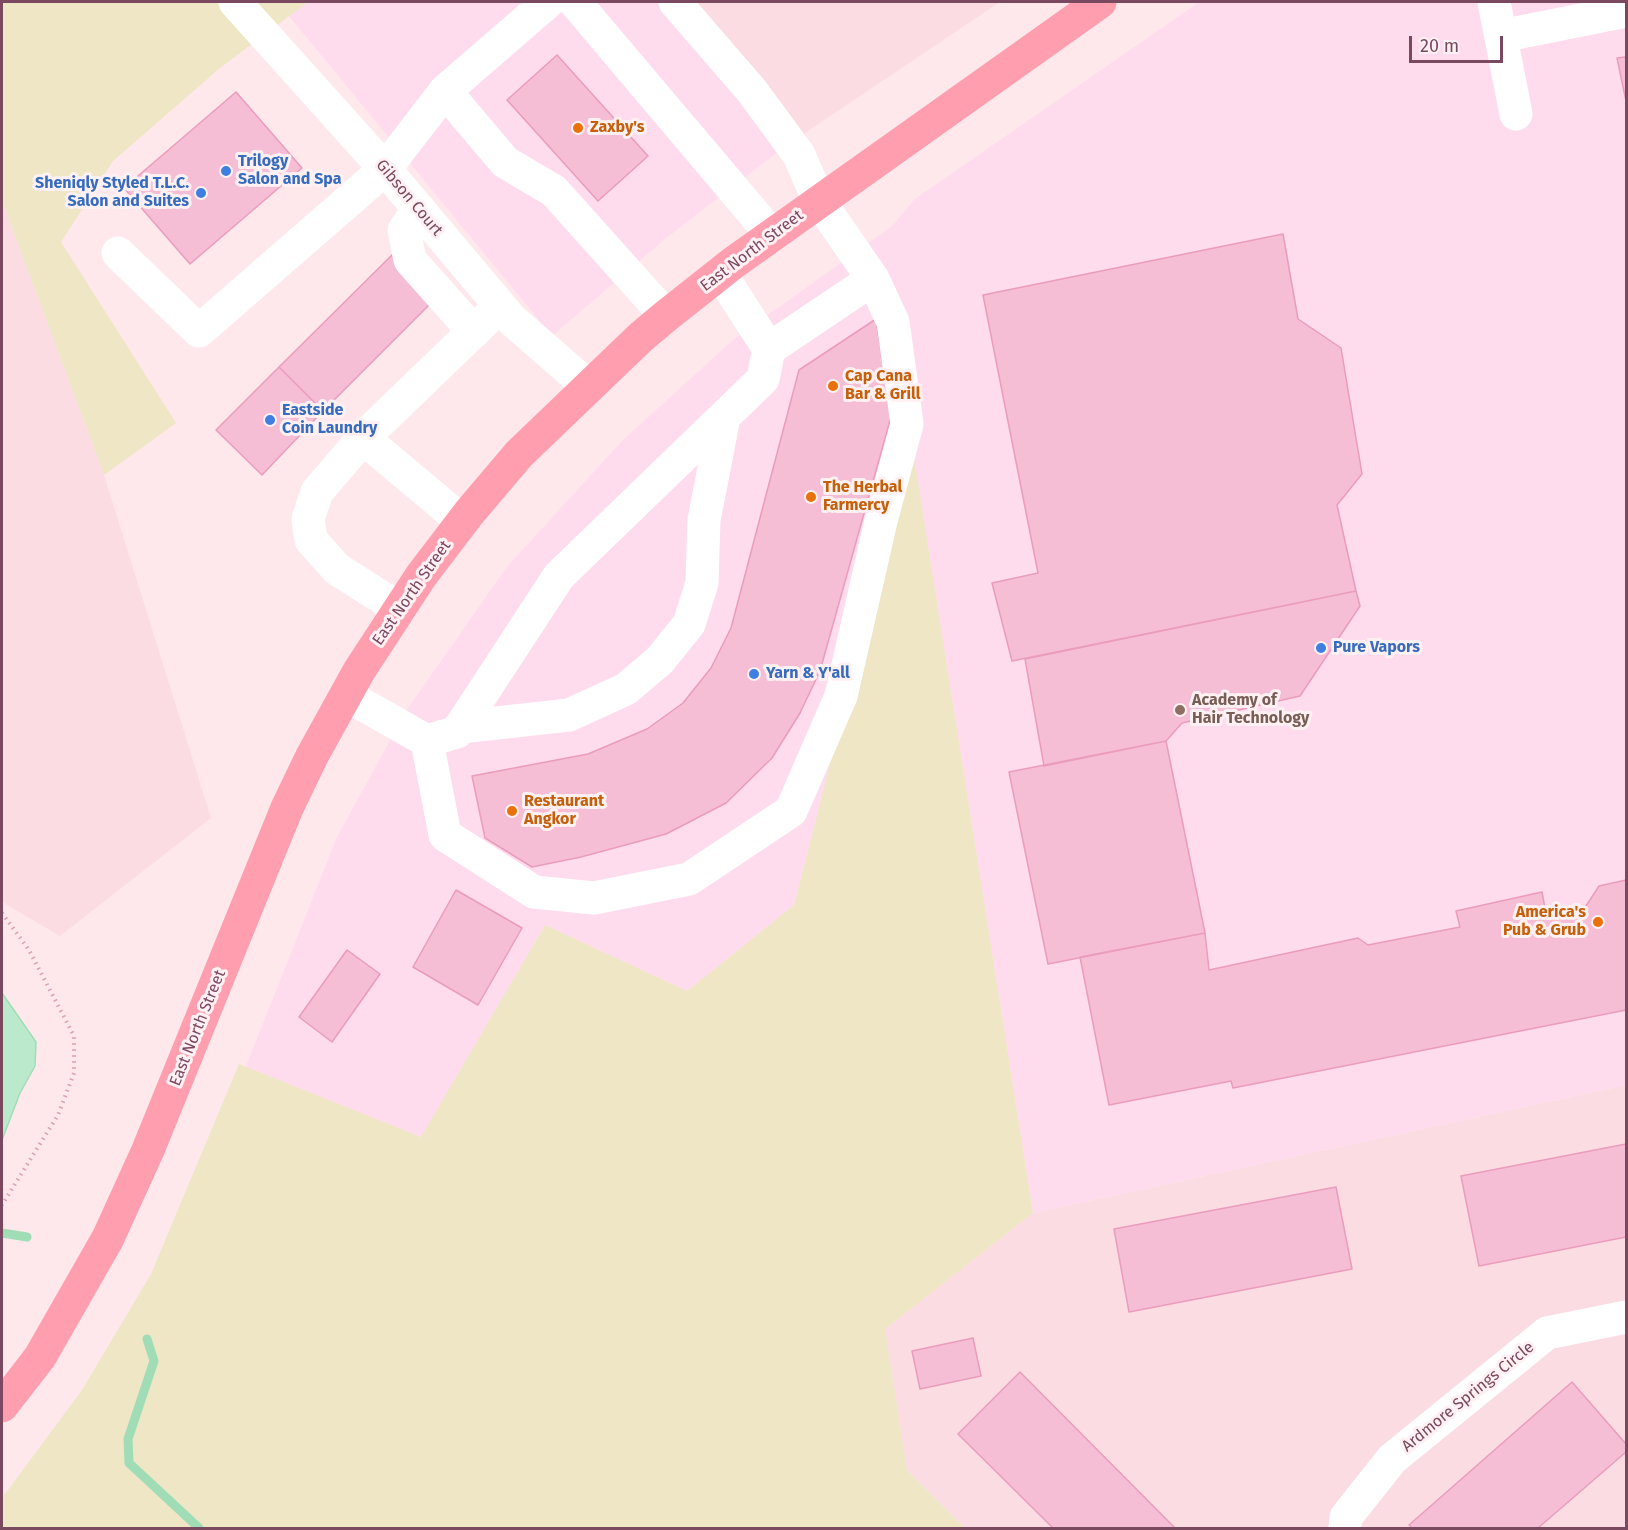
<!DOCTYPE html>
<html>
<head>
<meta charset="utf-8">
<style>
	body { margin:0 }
	#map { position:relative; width:1628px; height:1530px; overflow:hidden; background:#fee8ec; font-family:"Fira Sans",sans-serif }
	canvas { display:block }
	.frame { position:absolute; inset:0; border:3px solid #7b495f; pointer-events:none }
	.scale { position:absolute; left:1409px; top:36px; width:94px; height:27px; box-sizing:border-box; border:3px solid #7b495f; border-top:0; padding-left:8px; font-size:18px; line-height:21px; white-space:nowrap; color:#7b495f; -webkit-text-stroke:4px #fff0f3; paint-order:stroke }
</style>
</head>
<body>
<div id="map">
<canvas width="1628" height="1530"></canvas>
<div class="frame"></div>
<div class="scale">20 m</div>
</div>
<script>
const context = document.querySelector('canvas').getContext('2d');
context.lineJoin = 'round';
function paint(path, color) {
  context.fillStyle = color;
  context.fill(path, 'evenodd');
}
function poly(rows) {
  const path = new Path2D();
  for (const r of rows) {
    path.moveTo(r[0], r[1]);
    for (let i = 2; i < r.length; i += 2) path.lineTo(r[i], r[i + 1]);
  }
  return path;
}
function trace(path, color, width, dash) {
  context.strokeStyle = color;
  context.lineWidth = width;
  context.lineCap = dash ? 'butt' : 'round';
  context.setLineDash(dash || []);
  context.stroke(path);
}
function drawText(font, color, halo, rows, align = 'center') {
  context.font = font + ' "Fira Sans",sans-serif';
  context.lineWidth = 6;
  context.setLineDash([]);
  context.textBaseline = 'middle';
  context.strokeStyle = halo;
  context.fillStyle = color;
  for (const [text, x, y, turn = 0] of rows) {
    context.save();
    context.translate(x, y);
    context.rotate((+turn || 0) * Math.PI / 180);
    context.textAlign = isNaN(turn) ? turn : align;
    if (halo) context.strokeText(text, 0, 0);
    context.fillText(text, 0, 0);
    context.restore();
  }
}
const residential = poly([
	[663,2,1000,2,787,145],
	[2,201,104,475,211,818,60,936,2,902],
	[1626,1085,1626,1528,965,1528,907,1470,885,1329,1033,1213]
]);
const commercial = poly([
	[308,2,663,2,787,145,665,239,552,336,289,16],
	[1199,2,1626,2,1626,1085,1033,1213,912,446,794,905,687,991,545,925,422,1137,244,1071,337,837,406,711,506,568,622,441,733,340,891,227,915,199]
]);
const green = poly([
	[2,2,308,2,220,68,113,161,61,242,176,423,104,475,2,201],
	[912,444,1033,1213,885,1329,907,1470,965,1528,2,1528,2,1498,82,1390,151,1274,239,1064,421,1137,545,925,687,991,794,905]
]);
const water = poly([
	[2,993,36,1042,35,1066,20,1093,2,1140,2,993]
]);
const stream = poly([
	[2,1233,27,1237],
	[147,1339,154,1361,128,1439,129,1463,199,1528]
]);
const building = poly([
	[557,55,648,156,598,201,507,100,557,55],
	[1626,57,1626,101,1617,58,1626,57],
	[236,92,302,168,190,264,124,188,236,92],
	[1283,234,1298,319,1341,348,1362,474,1337,505,1356,591,1012,661,992,583,1038,573,983,295,1283,234],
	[393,254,437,297,323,411,279,367,393,254],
	[876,319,891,417,820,671,800,713,772,758,726,803,666,834,581,857,532,867,485,838,472,776,588,754,647,729,683,703,711,668,731,628,799,370,876,319],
	[279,367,323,411,262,475,216,430,279,367],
	[1356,591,1360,606,1300,696,1182,723,1166,741,1044,766,1025,659,1356,591],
	[1166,741,1205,933,1048,964,1009,772,1166,741],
	[1626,880,1626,1010,1233,1088,1231,1081,1109,1105,1080,957,1205,933,1209,970,1358,938,1368,945,1460,927,1456,911,1542,892,1546,914,1586,906,1599,886,1626,880],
	[456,890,522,928,478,1005,413,967,456,890],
	[347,950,380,974,332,1042,299,1017,347,950],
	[1626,1144,1626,1237,1479,1266,1461,1176,1626,1144],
	[1336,1187,1352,1269,1129,1312,1114,1229,1336,1187],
	[973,1338,981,1376,920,1389,912,1351,973,1338],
	[1020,1372,1174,1527,1172,1528,1053,1528,958,1434,1020,1372],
	[1572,1382,1626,1444,1626,1452,1538,1528,1412,1528,1409,1525,1572,1382]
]);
const path = poly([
	[2,913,29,950,74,1036,74,1073,58,1115,2,1205]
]);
const minor = poly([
	[235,2,385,169,512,320,589,387],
	[575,2,772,235],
	[675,2,752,91,799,155,819,201,873,279,769,349],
	[1494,2,1516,114],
	[1501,36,1626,11],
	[445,91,505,162,554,191,666,316],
	[419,209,404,230,410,260,474,332],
	[118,253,199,331,385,169,445,91,548,2],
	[363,438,462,521],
	[400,609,337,569,311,540,308,519,317,492,363,438,500,306],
	[346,695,427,741,457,732,559,576,763,379,769,349,720,273],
	[460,727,569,715,626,689,660,660,689,624,702,583,704,520,724,417],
	[427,741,445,835,534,892,594,898,689,879,791,811,841,696,881,521,907,424,893,322,873,279],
	[1345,1528,1346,1517,1392,1459,1547,1333,1626,1317]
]);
const major = poly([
	[2,1406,40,1357,108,1238,148,1150,287,808,312,756,359,671,421,576,469,513,519,454,641,337,666,316,733,263,1100,2]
]);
const markers = [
	[578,128,6,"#e8710a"],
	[226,171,6,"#3f7fe0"],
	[201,193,6,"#3f7fe0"],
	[833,386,6,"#e8710a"],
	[270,420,6,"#3f7fe0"],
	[811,497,6,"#e8710a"],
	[1321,648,6,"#3f7fe0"],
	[754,674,6,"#3f7fe0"],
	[1180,710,6,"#8d6e63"],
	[512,811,6,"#e8710a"],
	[1598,922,6,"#e8710a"]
];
const foodNames = [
	["Zaxby's",590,128],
	["Cap Cana",845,377],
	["Bar & Grill",845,395],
	["The Herbal",823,488],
	["Farmercy",823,506],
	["Restaurant",524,802],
	["Angkor",524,820],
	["America's",1586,913,"right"],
	["Pub & Grub",1586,931,"right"]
];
const shopNames = [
	["Trilogy",238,162],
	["Salon and Spa",238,180],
	["Sheniqly Styled T.L.C.",189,184,"right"],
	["Salon and Suites",189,202,"right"],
	["Eastside",282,411],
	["Coin Laundry",282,429],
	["Pure Vapors",1333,648],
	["Yarn & Y'all",766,674]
];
const streetNames = [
	["Gibson Court",409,198,50],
	["East North Street",752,251,-37],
	["East North Street",412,593,-55],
	["East North Street",198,1028,-68],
	["Ardmore Springs Circle",1468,1397,-39]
];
const educationNames = [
	["Academy of",1192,701],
	["Hair Technology",1192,719]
];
paint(residential, '#fcdce3');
paint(commercial, '#ffdced');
paint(green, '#eee6c5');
paint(water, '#baeacb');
trace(water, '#a0ddb6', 1.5);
trace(stream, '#a0ddb6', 9);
paint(building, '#f6bed4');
trace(building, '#ea9cbc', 1.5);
trace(path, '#dca0b8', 4, [1.5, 4.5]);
trace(minor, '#fff', 33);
trace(major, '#ff9eae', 33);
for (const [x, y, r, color] of markers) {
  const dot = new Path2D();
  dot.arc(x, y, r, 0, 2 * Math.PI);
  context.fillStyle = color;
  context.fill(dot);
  trace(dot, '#fff0f3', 2);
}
drawText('bold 16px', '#c56008', '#fff0f3', foodNames, 'left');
drawText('bold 16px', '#366cbe', '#fff0f3', shopNames, 'left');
drawText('16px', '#7b495f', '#fff0f3', streetNames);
drawText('bold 16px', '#785e54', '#fff0f3', educationNames, 'left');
</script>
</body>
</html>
